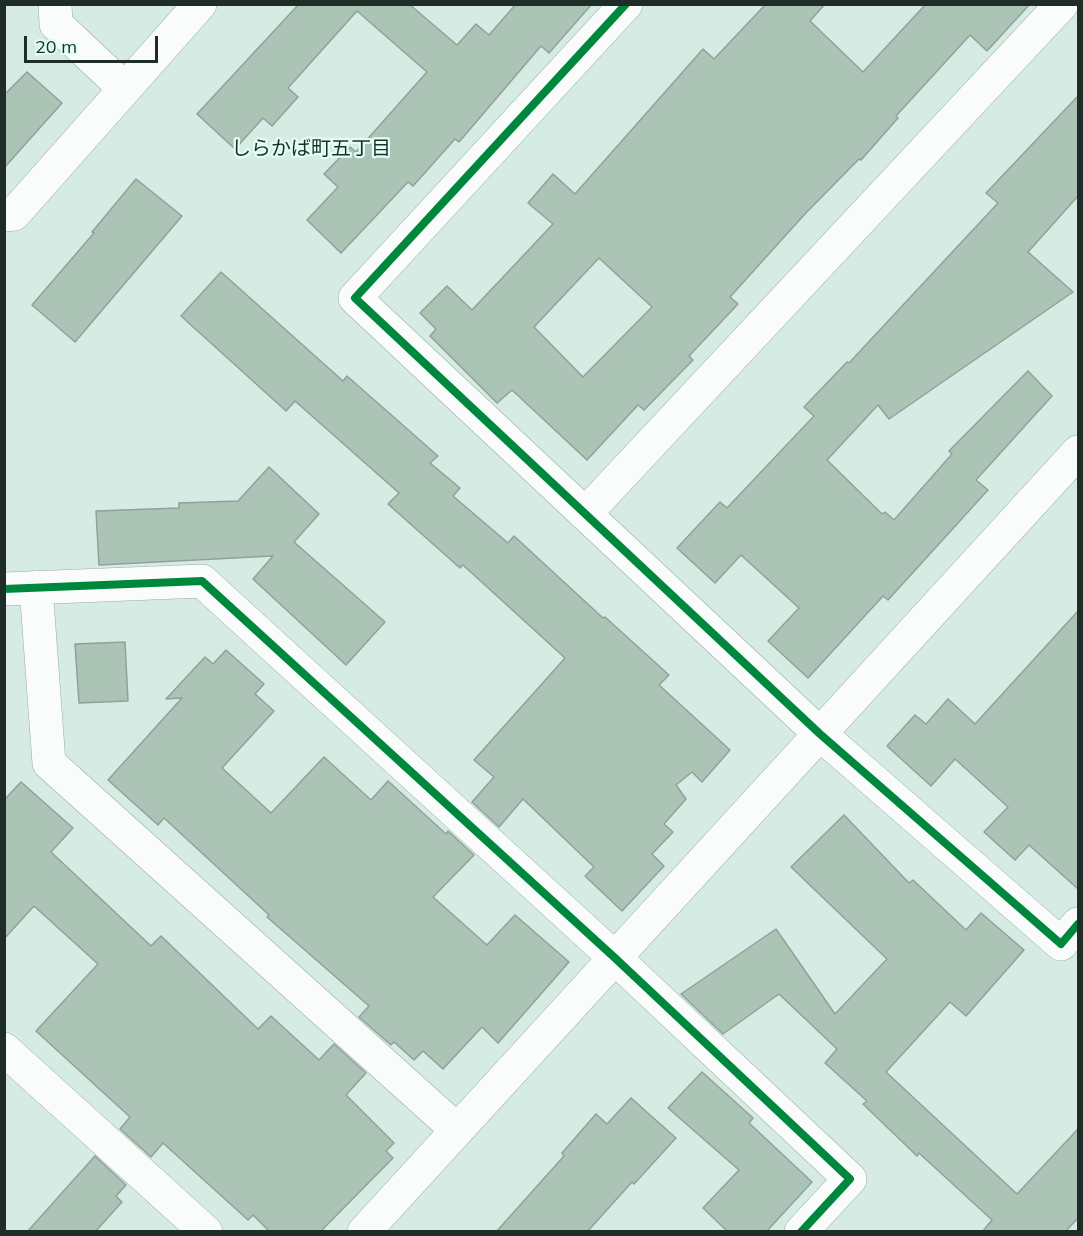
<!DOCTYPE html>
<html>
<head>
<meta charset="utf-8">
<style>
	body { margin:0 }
	#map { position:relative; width:1083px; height:1236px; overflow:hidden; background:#d6ebe4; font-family:Mulish,sans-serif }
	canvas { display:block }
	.frame { position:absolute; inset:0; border:6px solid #1f2d29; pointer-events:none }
	.scale { position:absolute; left:24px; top:36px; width:134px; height:27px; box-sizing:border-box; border:3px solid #1f2d29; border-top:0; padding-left:8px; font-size:18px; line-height:21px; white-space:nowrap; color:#1f2d29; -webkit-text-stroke:4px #e0fef4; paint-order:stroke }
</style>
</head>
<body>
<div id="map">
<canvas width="1083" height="1236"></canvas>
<div class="frame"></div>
<div class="scale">20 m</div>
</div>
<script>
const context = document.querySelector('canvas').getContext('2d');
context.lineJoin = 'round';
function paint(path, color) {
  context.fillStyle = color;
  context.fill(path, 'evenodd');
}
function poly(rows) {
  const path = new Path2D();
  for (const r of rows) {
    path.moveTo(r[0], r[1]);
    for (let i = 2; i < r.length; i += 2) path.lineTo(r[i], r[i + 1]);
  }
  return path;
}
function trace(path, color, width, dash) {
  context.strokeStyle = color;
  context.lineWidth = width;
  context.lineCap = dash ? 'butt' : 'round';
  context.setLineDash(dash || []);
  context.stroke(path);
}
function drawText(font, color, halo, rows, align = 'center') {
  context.font = font + ' Mulish,"Noto Sans JP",sans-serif';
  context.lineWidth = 4.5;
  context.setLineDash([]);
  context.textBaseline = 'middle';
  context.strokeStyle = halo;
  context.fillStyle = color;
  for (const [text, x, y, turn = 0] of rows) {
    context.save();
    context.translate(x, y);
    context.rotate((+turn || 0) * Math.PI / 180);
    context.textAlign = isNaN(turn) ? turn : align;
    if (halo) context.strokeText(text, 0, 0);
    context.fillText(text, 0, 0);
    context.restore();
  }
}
const building = poly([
	[299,4,409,4,457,45,476,24,489,35,516,4,592,4,549,53,541,46,459,142,455,139,413,186,408,182,341,253,307,220,338,187,324,174,350,147,356,152,427,72,357,11,288,88,298,97,272,126,263,118,235,149,197,114,299,4],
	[766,4,825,4,810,21,863,72,926,4,1030,4,987,51,970,35,896,116,898,118,861,160,859,159,804,215,730,297,738,304,689,356,693,360,644,410,638,405,587,460,512,390,497,403,430,336,436,329,420,313,447,286,472,310,553,224,528,203,553,174,575,194,703,49,714,59,766,4],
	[599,258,652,307,583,377,534,327,599,258],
	[27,72,62,103,4,168,4,95,27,72],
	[1078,96,1078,196,1028,252,1073,292,889,419,878,405,827,460,882,514,885,512,894,520,952,454,949,451,1028,371,1052,396,976,480,988,490,888,600,883,596,808,678,768,641,799,608,741,555,715,583,677,548,720,502,727,508,814,416,804,407,847,362,849,363,998,203,986,193,1078,96],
	[136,179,182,216,75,342,32,305,94,233,92,232,136,179],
	[221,272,343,381,347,376,438,456,430,463,460,488,453,496,508,543,514,536,603,618,605,617,669,675,659,685,730,750,702,782,692,772,676,785,686,799,664,824,673,832,652,854,664,866,622,911,585,876,594,867,523,799,499,827,472,802,494,777,474,760,565,658,463,565,460,568,388,504,399,493,295,401,286,411,181,316,221,272],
	[269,467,319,514,294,542,385,622,346,665,253,579,273,556,99,565,96,511,179,508,179,503,238,501,269,467],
	[1078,611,1078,889,1029,845,1015,860,984,832,1008,807,955,759,931,786,887,746,915,715,926,724,948,699,975,724,1078,611],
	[125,642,128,701,79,703,75,644,125,642],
	[226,650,264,684,255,694,274,711,222,768,271,813,324,757,371,800,388,781,446,834,448,831,474,855,433,897,487,945,515,915,569,962,498,1043,482,1027,443,1069,423,1051,414,1060,394,1042,391,1045,359,1017,369,1006,267,917,269,915,164,818,158,825,108,780,182,698,166,699,205,657,213,664,226,650],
	[21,782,73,828,51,852,151,946,161,936,258,1029,271,1016,319,1060,334,1044,366,1073,346,1095,394,1143,386,1151,393,1158,320,1232,270,1232,253,1215,248,1220,163,1143,151,1157,120,1129,130,1117,36,1031,98,964,34,906,4,939,4,800,21,782],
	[844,815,909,883,913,880,966,930,981,913,1024,950,966,1016,950,1002,886,1072,1017,1194,1078,1129,1078,1218,1065,1232,982,1232,992,1220,919,1153,917,1156,863,1104,867,1101,825,1063,837,1049,779,994,723,1034,681,994,776,929,835,1014,887,959,791,867,844,815],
	[702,1072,753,1118,749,1123,812,1182,766,1232,728,1232,703,1208,739,1170,668,1108,702,1072],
	[631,1098,676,1138,634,1184,632,1182,587,1232,496,1232,564,1156,562,1153,596,1114,607,1124,631,1098],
	[95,1156,126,1185,116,1196,122,1202,95,1232,27,1232,95,1156]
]);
const minor = poly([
	[55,4,56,24,124,88],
	[626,4,355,298,820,734,1061,944,1078,924],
	[4,215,14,214,200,4],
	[585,514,1062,4],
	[36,587,49,763,457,1130],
	[4,589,202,581,615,958,850,1179,801,1232],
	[4,1049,206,1232],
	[364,1232,1078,452]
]);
const cycleway = poly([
	[626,4,355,298,820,734,1061,944,1078,924],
	[4,589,202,581,615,958,850,1179,801,1232]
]);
const neighbourhoodNames = [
	["しらかば町五丁目",311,149]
];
paint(building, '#abc4b6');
trace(building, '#92a09a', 1.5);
trace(minor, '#9aaaa5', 34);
trace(minor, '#f9fcfb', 33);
trace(cycleway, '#00873e', 8);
drawText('20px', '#1f2d29', '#e0fef4', neighbourhoodNames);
</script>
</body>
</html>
